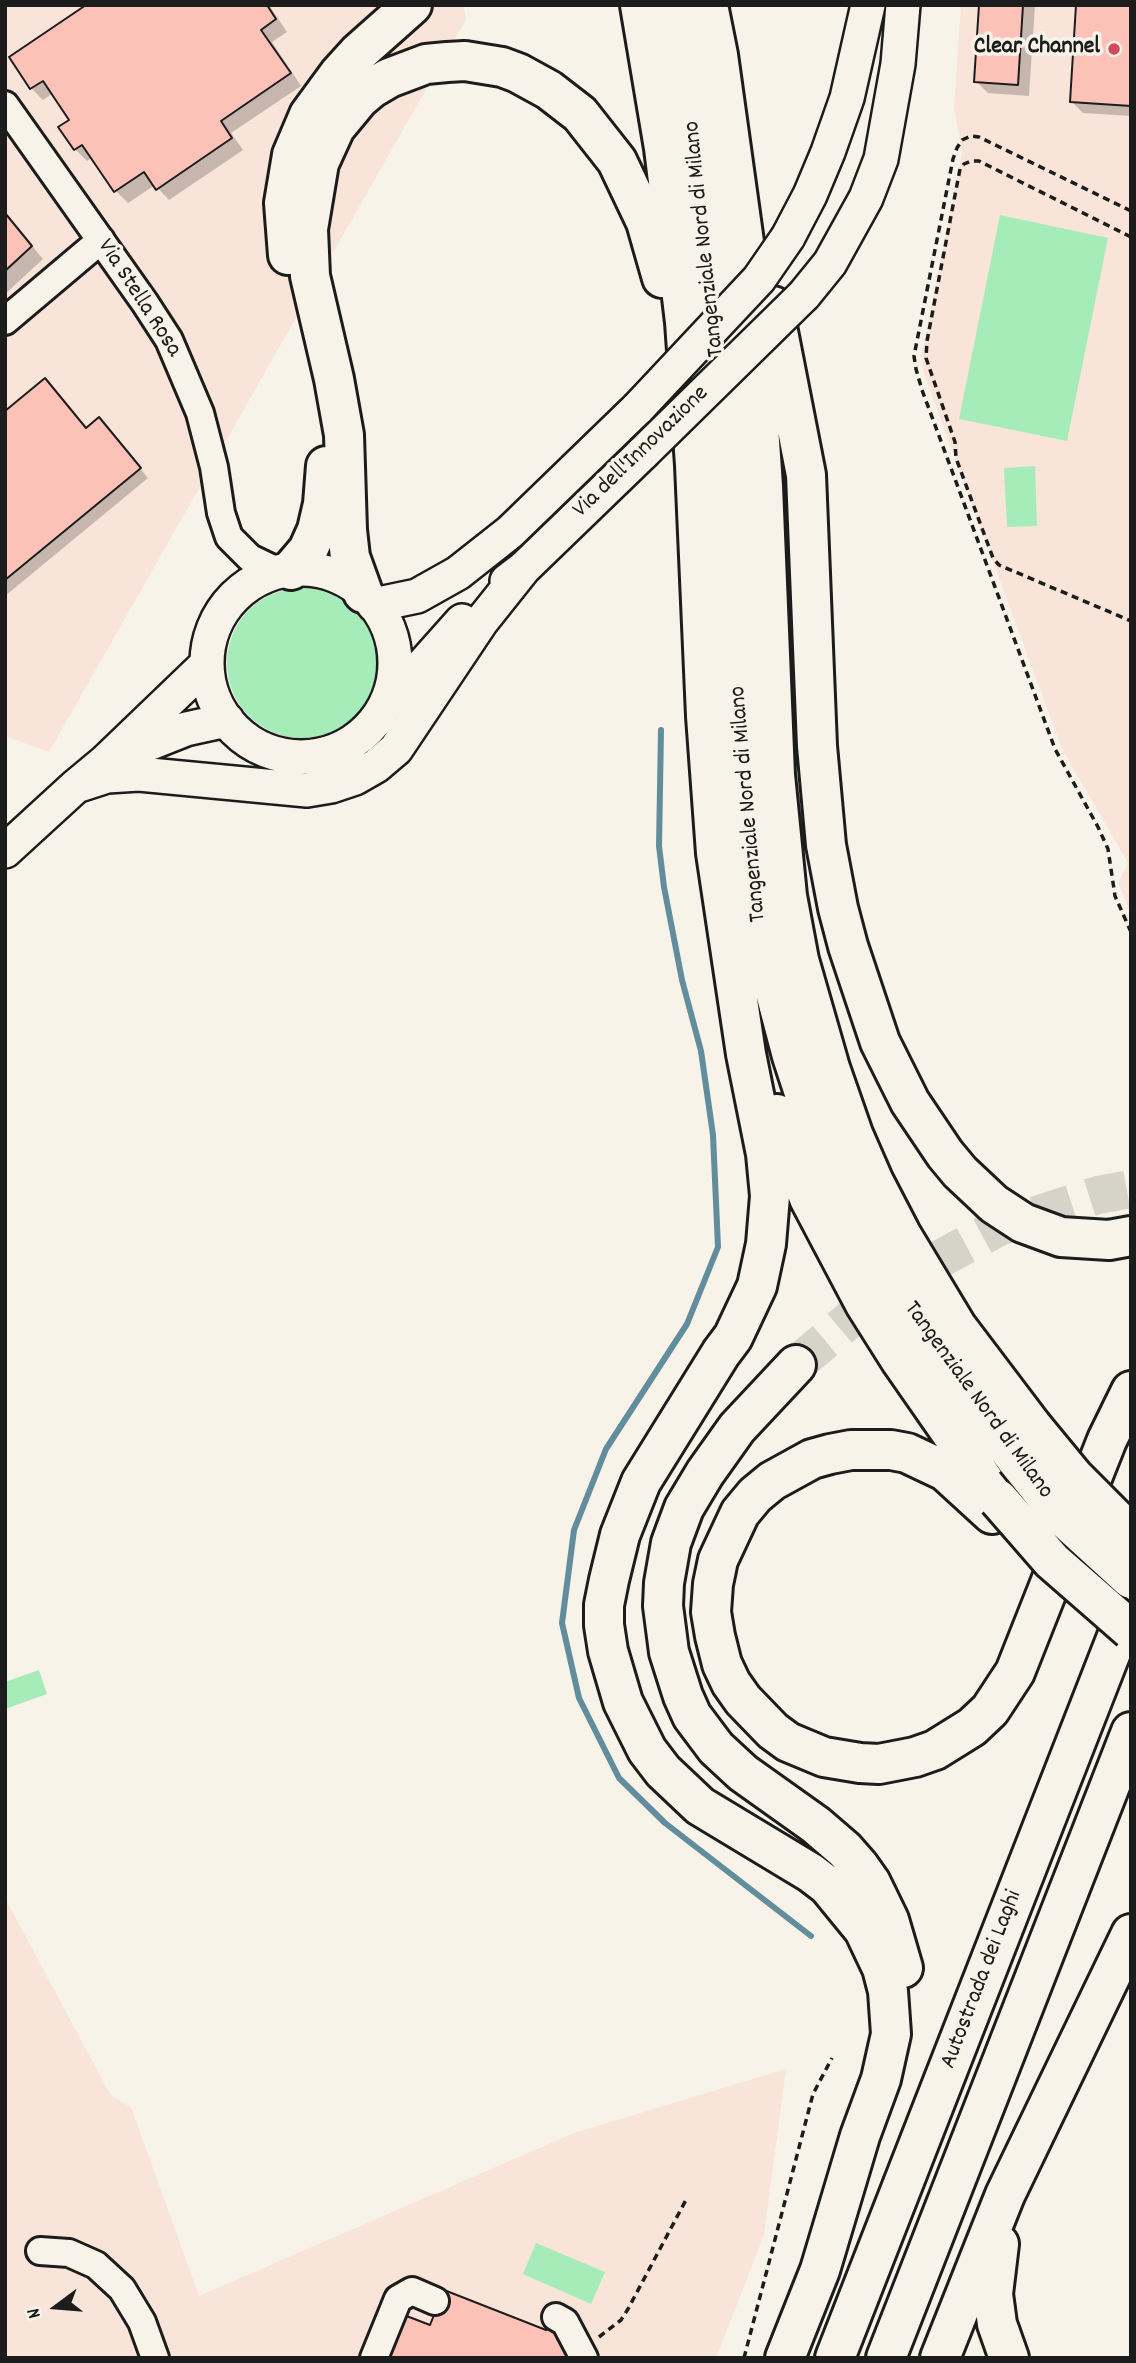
<!DOCTYPE html>
<html>
<head>
<meta charset="utf-8">
<style>
	body { margin:0 }
	#map { position:relative; width:1136px; height:2363px; overflow:hidden; background:#f7f3e8; font-family:Dekko,sans-serif }
	canvas { display:block }
	.frame { position:absolute; inset:0; border:7px solid #1c1c1c; pointer-events:none }
	.north { position:absolute; left:21px; top:2272px; width:70px; height:70px; -webkit-text-stroke:5px #f7f3e8; paint-order:stroke; rotate:254deg; font-size:19px; font-weight:700; line-height:28px; text-align:center; color:#1c1c1c }
	.north::after { content:''; display:block; margin:auto; width:24px; height:32px; background:#1c1c1c; clip-path:polygon(50% 0,100% 100%,50% 72%,0 100%) }
</style>
</head>
<body>
<div id="map">
<canvas width="1136" height="2363"></canvas>
<div class="frame"></div>
<div class="north">N</div>
</div>
<script>
const context = document.querySelector('canvas').getContext('2d');
context.lineJoin = 'round';
function paint(path, color) {
  context.fillStyle = color;
  context.fill(path, 'evenodd');
}
function poly(rows) {
  const path = new Path2D();
  for (const r of rows) {
    if (r.length === 3) {
      path.moveTo(r[0] + r[2], r[1]);
      path.arc(r[0], r[1], r[2], 0, 2 * Math.PI);
      continue;
    }
    path.moveTo(r[0], r[1]);
    for (let i = 2; i < r.length; i += 2) path.lineTo(r[i], r[i + 1]);
  }
  return path;
}
function trace(path, color, width, dash) {
  context.strokeStyle = color;
  context.lineWidth = width;
  context.lineCap = dash ? 'butt' : 'round';
  context.setLineDash(dash || []);
  context.stroke(path);
}
function drawText(font, color, halo, rows, align = 'center') {
  context.font = font + ' Dekko,sans-serif';
  context.lineWidth = 7;
  context.setLineDash([]);
  context.textBaseline = 'middle';
  context.strokeStyle = halo;
  context.fillStyle = color;
  for (const [text, x, y, turn = 0] of rows) {
    context.save();
    context.translate(x, y);
    context.rotate((+turn || 0) * Math.PI / 180);
    context.textAlign = isNaN(turn) ? turn : align;
    if (halo) context.strokeText(text, 0, 0);
    context.fillText(text, 0, 0);
    context.restore();
  }
}
const built = poly([
	[5,5,463,5,466,19,49,752,5,736],
	[961,5,1131,5,1131,913,1118,883,1128,863,1062,749,923,371,922,353,962,153,954,107],
	[5,1898,111,2096,131,2107,199,2296,574,2133,786,2069,764,2235,716,2358,5,2358]
]);
const green = poly([
	[1000,215,1108,238,1067,441,959,419],
	[1035,466,1037,526,1007,527,1004,468],
	[302,663,75],
	[39,1670,47,1694,5,1709,5,1682],
	[536,2243,605,2272,591,2304,523,2274]
]);
const shadow = poly([
	[89,5,269,5,287,32,272,42,301,86,231,133,243,150,169,200,155,185,128,203,116,191,93,157,87,161,75,149,71,120,53,93,43,100,31,88,11,58],
	[981,5,1035,5,1029,96,988,93,976,81],
	[1131,5,1131,116,1083,113,1071,101],
	[5,213,43,259,5,294],
	[5,413,87,429,107,428,148,478,5,596]
]);
const stream = poly([
	[661,730,659,846,664,887,682,980,701,1051,713,1135,718,1247,687,1324,606,1449,574,1530,562,1623,579,1698,619,1778,665,1823,811,1936]
]);
const building = poly([
	[86,5,267,5,276,19,261,30,291,73,221,121,232,138,156,190,144,172,114,192,82,145,74,150,58,127,69,120,43,81,30,89,9,57,86,5],
	[979,5,1023,5,1018,85,974,82,979,5],
	[1076,5,1131,5,1131,106,1070,102,1076,5],
	[5,213,32,246,5,271,5,213],
	[45,378,86,428,99,417,141,468,5,580,5,411,45,378],
	[444,2290,546,2330,560,2324,575,2358,387,2358,404,2315,430,2325,444,2290]
]);
const highwayTunnel = poly([
	[796,1365,890,1286,999,1227,1098,1195,1131,1189]
]);
const path = poly([
	[1131,211,979,137,971,136,962,140,957,148,953,159,914,356,916,369,922,390,1055,749,1098,827,1108,849,1115,896,1131,932],
	[1131,237,979,161,971,161,964,164,960,169,927,341,926,358,955,442,956,458,993,558,999,565,1131,621],
	[599,2337,621,2320,628,2309,687,2198],
	[744,2358,813,2094,832,2058]
]);
const minor = poly([
	[5,105,145,303,169,340,200,413,214,467,221,513,229,537,250,558,279,572],
	[5,321,101,240],
	[40,2251,69,2253,96,2265,122,2289,142,2322,155,2358],
	[556,2317,565,2322,584,2358],
	[374,2358,398,2299,412,2291,435,2301]
]);
const major = poly([
	[788,237,810,195,828,152,847,98,868,5],
	[804,295,830,263,866,198,881,159,898,64,903,5],
	[301,663,94],
	[507,581,524,568,643,453],
	[374,605,417,596,458,573,510,532,638,408],
	[388,704,462,621],
	[118,756,186,729,227,720],
	[76,786,107,776,139,774,307,790,331,786,355,778,376,766,396,749,481,622,524,568],
	[5,851,76,786,106,761,207,664]
]);
const highway = poly([
	[640,5,664,148,685,322,695,465,706,716,716,853,746,1054,766,1154,770,1196,766,1244,757,1286,733,1337,721,1353,641,1482,620,1535,609,1580,604,1605,604,1625,608,1651,623,1702,647,1750,663,1771,700,1806,811,1873,828,1886,864,1930,882,1968,888,1991,891,2034,881,2079,860,2136,820,2270,785,2358],
	[674,5,697,140,714,281,724,414,744,782,750,862,761,929,775,992,792,1056,807,1102,828,1156,855,1215,904,1304,941,1362,1016,1459],
	[708,5,718,55,749,278,763,486,775,775,787,896,799,960,830,1068,853,1134,874,1182,901,1234,957,1327,1032,1426],
	[288,255,284,203,292,155,309,115,339,74,358,53,412,5],
	[773,306,806,475,817,746,826,845,838,908,848,946,880,1042,910,1102,945,1154,960,1172,994,1204,1023,1223,1061,1237,1109,1240,1131,1236],
	[291,570,308,550,317,530,323,504,326,466],
	[363,593,350,557,347,530,344,435,334,379,310,276,308,229,319,163,335,128,359,99,372,88,389,78,426,64,447,62,465,61,502,67,518,73,549,90,580,114,617,161,646,222,662,278],
	[777,1114,809,1198,865,1304,901,1361,992,1492],
	[796,1365,737,1428,705,1473,684,1508,671,1543,664,1583,663,1606,669,1652,683,1696,692,1716,716,1748,743,1773,816,1825,845,1850,859,1866,871,1883,889,1920,903,1968],
	[992,1514,945,1471,907,1453,891,1450,851,1450,830,1454,812,1459,772,1481,755,1495,740,1513,718,1560,713,1584,711,1612,715,1636,722,1664,731,1683,743,1700,773,1731,788,1742,824,1757,860,1763,879,1764,915,1757,935,1750,972,1727,990,1710,1015,1672,1107,1440,1131,1391],
	[999,2244,993,2294,997,2324,1009,2358],
	[835,2358,1131,1601],
	[886,2358,1131,1732],
	[940,2358,1005,2195,1131,1934]
]);
const majorBridge = poly([
	[638,408,759,279,788,237],
	[643,453,804,295]
]);
const highwayBridge = poly([
	[1032,1426,1074,1477,1131,1534],
	[1016,1459,1061,1515,1131,1579],
	[998,1499,1052,1561,1131,1630]
]);
const markers = [
	[1114,49,7,"#d1495b"]
];
const poiNames = [
	["Clear Channel",1100,49]
];
const streetNames = [
	["Tangenziale Nord di Milano",706,239,-96],
	["Via Stella Rosa",138,299,57],
	["Via dell'Innovazione",642,453,-44],
	["Tangenziale Nord di Milano",750,804,-95],
	["Tangenziale Nord di Milano",977,1401,54],
	["Autostrada dei Laghi",983,1980,-69]
];
paint(built, '#f9e4d9');
paint(green, '#a6ecb8');
paint(shadow, '#0003');
trace(stream, '#628d9d', 6);
paint(building, '#fdc2b7');
trace(building, '#1c1c1c', 2);
trace(highwayTunnel, '#d6d3c9', 38, [38, 19]);
trace(minor, '#1c1c1c', 32);
trace(major, '#1c1c1c', 38);
trace(highway, '#1c1c1c', 44);
trace(path, '#1c1c1c', 3.5, [7, 5]);
trace(minor, '#f7f3e8', 26);
trace(major, '#f7f3e8', 33);
trace(highway, '#f7f3e8', 38);
trace(majorBridge, '#1c1c1c', 38, []);
trace(highwayBridge, '#1c1c1c', 44, []);
trace(majorBridge, '#f7f3e8', 33);
trace(highwayBridge, '#f7f3e8', 38);
for (const [x, y, r, color] of markers) {
  const dot = new Path2D();
  dot.arc(x, y, r, 0, 2 * Math.PI);
  context.fillStyle = color;
  context.fill(dot);
  trace(dot, '#f7f3e8', 2.5);
}
drawText('bold 24px', '#1c1c1c', '#f7f3e8', poiNames, 'right');
drawText('24px', '#1c1c1c', '#f7f3e8', streetNames);
</script>
</body>
</html>
